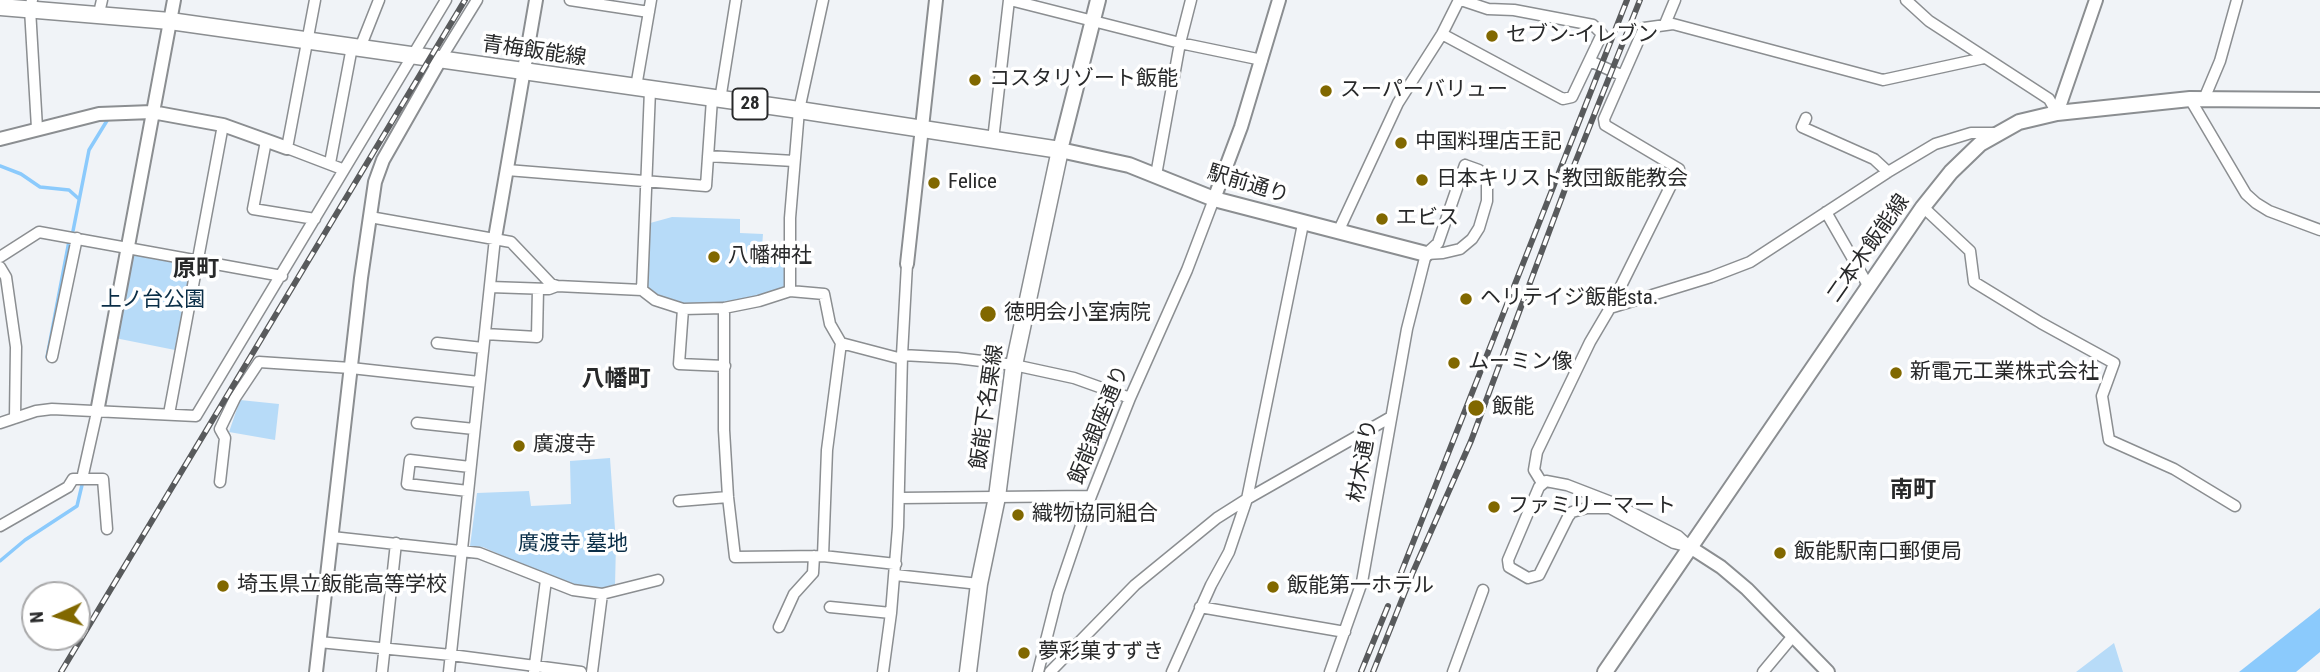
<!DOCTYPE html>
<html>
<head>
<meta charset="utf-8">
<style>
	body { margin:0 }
	#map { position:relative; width:2320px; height:672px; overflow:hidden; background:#f0f3f7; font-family:"Roboto Condensed",sans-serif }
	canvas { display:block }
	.north { position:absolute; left:21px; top:581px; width:70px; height:70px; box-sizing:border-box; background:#fff; border:2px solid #a9a9aa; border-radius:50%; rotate:266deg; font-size:19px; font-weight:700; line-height:28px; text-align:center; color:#28292a }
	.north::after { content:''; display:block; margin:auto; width:24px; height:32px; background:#816800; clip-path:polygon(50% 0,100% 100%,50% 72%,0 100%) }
</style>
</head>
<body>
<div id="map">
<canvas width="2320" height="672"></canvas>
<div class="north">N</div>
</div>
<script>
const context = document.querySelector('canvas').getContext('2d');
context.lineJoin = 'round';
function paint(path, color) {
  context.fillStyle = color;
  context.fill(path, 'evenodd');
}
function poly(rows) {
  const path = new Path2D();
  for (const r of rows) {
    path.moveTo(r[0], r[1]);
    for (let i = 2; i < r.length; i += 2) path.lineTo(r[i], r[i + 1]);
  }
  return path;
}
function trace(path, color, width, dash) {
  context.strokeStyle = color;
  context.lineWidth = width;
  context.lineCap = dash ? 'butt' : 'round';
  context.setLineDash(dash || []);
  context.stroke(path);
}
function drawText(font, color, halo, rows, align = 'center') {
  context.font = font + ' "Roboto Condensed","Noto Sans JP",sans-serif';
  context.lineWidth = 7;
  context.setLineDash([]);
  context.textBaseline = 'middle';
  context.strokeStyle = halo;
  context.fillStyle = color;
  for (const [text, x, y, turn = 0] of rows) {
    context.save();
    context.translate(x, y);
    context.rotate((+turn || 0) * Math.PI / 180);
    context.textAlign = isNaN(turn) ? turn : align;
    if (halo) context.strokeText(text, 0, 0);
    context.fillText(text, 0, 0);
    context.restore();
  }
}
const green = poly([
	[672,217,740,219,740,233,763,234,762,247,789,247,790,291,759,301,683,309,642,290,643,225],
	[132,252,191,264,175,350,115,338],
	[240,400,279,404,275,440,229,432],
	[610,458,616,543,615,586,598,591,572,587,483,547,470,546,477,493,529,491,531,506,571,504,570,461],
	[2114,643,2123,672,2076,672]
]);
const water = poly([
	[2320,608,2320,652,2296,672,2239,672]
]);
const stream = poly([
	[0,166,21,174,40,187,69,190,79,199],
	[73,231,89,150,108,119],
	[47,357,69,241],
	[0,561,25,540,77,506,82,485]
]);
const minor = poly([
	[32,0,30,9,37,128],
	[315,0,287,148,342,169],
	[570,0,649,12],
	[1010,0,1180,43,1262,60],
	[1906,0,1929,21,2049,99,2057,113],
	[99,13,102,0],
	[1665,24,1675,0],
	[1442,34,1563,99,1572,97,1602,34,1593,25,1514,10,1488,9,1461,0],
	[360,48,379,0],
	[440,60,477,0],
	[1590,61,1623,76],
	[636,87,651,0],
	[650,90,642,290,655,300,683,309,724,308,759,301,790,291,824,294,830,324,841,343,827,450,823,556,896,564],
	[2190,99,2246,194,2256,203,2269,211,2320,230],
	[2204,99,2220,61,2237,0],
	[720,100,736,0],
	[1806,118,1802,127,1874,159,1888,172],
	[993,140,1009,0],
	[266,141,253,209,315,219],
	[708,156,794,161],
	[330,163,352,47],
	[1465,165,1479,170,1487,182,1487,201,1479,228,1472,239,1460,249,1443,253,1426,254,1438,243,1465,165],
	[507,170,706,186,712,99],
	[1156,175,1180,43,1191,0],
	[1923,207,1970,251,1974,282,2041,323,2114,363,2102,396,2109,440,2174,469,2235,506],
	[1826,212,1869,287],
	[370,217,511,242,551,284,557,286,642,290],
	[1338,232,1398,103,1442,34,1459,0],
	[0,257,39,232,282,276],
	[0,267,6,277,16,347,15,418],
	[490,287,549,289,557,286],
	[790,291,790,218,799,110,823,0],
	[724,308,724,430,728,497,735,557,823,556],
	[1610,308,1679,169,1605,125,1604,119,1644,28,1673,24,1883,80,1984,58],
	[683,309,679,364,725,366],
	[485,334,537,337,538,289],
	[437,343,483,348],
	[841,343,902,359],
	[902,355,957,358,1014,365,1074,378,1130,398],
	[52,357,77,238],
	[169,414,223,125],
	[0,423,36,411,52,409,196,416,446,0],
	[417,423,474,429],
	[82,479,103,479,107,529],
	[1546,481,1567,485,1611,502,1678,536,1690,547,1674,543,1610,508,1587,508,1572,512,1568,517,1539,575,1528,578,1509,567,1508,560,1539,487,1546,481],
	[220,482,225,438,220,429,235,398,259,362,351,368,479,382],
	[1542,483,1534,470,1537,452,1590,342,1610,308,1711,277,1750,262,1888,172,1935,144,1971,133,1996,133],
	[468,491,407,484,410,460,470,467],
	[900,498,1091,496],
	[679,501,728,497],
	[0,526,68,487,73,479,82,479,97,412],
	[332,537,479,553,573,590,602,594,658,580],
	[895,575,979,584],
	[830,607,891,613],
	[1200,607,1345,632],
	[779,627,794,594,813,573,814,556],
	[319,642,451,655,581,672],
	[382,672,396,543],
	[449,672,495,238],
	[534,672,546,580],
	[592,672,602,594],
	[883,672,891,613,898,527,902,355,907,264],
	[1038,672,1058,593,1091,496,1130,398,1187,270,1214,199],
	[1050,672,1135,585,1217,518,1247,499,1391,417],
	[1172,672,1211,585,1229,552,1247,499,1303,224],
	[1330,672,1362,582,1407,329,1426,254],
	[1453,672,1483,590],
	[1763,672,1793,636]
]);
const tertiary = poly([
	[2057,113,2096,0],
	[0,139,99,114,152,112,223,125,287,148],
	[1214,199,1241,127,1279,0],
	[495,238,536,0],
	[907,264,936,0],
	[97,412,174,0],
	[1690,547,1721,567,1747,589,1828,672],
	[316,672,361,278,375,182,383,160,440,60]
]);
const secondary = poly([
	[1098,0,1060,150,1129,165,1214,199,1426,254],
	[1605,672,1923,207,1951,172,1980,144,2019,122,2057,113,2190,99,2320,100]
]);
const primary = poly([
	[0,7,170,21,799,110,1060,150,1014,365,997,497,979,584,968,672]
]);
const rail = poly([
	[1401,573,1627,0],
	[61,672,465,0],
	[1361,672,1388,606],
	[1373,672,1413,572,1471,441,1571,173,1640,0]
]);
const markers = [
	[1492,36,7,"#816800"],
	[975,80,7,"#816800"],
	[1326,91,7,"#816800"],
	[1401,143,7,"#816800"],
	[1422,180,7,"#816800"],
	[934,183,7,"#816800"],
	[1382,219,7,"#816800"],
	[714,257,7,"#816800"],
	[1466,299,7,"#816800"],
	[988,314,9,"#816800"],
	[1454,363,7,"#816800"],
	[1896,373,7,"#816800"],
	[1476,408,9,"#816800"],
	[519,446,7,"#816800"],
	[1494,507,7,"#816800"],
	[1018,515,7,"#816800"],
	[1780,553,7,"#816800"],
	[223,586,7,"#816800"],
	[1273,587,7,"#816800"],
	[1024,653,7,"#816800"]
];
const shields = [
	[750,104,35]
];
const shieldNames = [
	["28",750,104]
];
const poiNames = [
	["セブン-イレブン",1506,36],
	["コスタリゾート飯能",989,80],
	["スーパーバリュー",1340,91],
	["中国料理店王記",1415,143],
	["日本キリスト教団飯能教会",1436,180],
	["Felice",948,183],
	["エビス",1396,219],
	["八幡神社",728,257],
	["ヘリテイジ飯能sta.",1480,299],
	["徳明会小室病院",1004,314],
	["ムーミン像",1468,363],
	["新電元工業株式会社",1910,373],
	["飯能",1492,408],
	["廣渡寺",533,446],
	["ファミリーマート",1508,507],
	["織物協同組合",1032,515],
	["飯能駅南口郵便局",1794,553],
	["埼玉県立飯能高等学校",237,586],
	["飯能第一ホテル",1287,587],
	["夢彩菓すずき",1038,653]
];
const streetNames = [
	["青梅飯能線",534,52,8],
	["駅前通り",1248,185,17],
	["二本木飯能線",1869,249,-55],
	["飯能下名栗線",988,407,-82],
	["飯能銀座通り",1100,425,-68],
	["材木通り",1364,461,-80]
];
const parkNames = [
	["上ノ台公園",153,301],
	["廣渡寺 墓地",573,545]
];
const neighbourhoodNames = [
	["原町",196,270],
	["八幡町",616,380],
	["南町",1913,491]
];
paint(green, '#b7dbf8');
paint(water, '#8bcafc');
trace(stream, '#8bcafc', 3.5);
trace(minor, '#8b8e91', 13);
trace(tertiary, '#8b8e91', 16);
trace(secondary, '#8b8e91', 18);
trace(primary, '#8b8e91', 19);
trace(minor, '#fff', 10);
trace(tertiary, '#fff', 12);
trace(secondary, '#fff', 14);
trace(primary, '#fff', 16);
trace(rail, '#585a5c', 6);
trace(rail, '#fff', 3.5, [10]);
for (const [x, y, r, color] of markers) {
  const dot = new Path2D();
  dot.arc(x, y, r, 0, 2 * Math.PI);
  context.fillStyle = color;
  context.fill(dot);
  trace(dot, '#fff', 2.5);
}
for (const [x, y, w] of shields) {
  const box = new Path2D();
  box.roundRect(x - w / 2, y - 15.5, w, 31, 5);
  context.fillStyle = '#fff';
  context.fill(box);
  trace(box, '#28292a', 2);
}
drawText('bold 19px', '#28292a', null, shieldNames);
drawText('21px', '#28292a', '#fff', poiNames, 'left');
drawText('21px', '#28292a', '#fff', streetNames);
drawText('21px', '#0a2e47', '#fff', parkNames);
drawText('bold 23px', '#28292a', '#fff', neighbourhoodNames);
</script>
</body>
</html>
